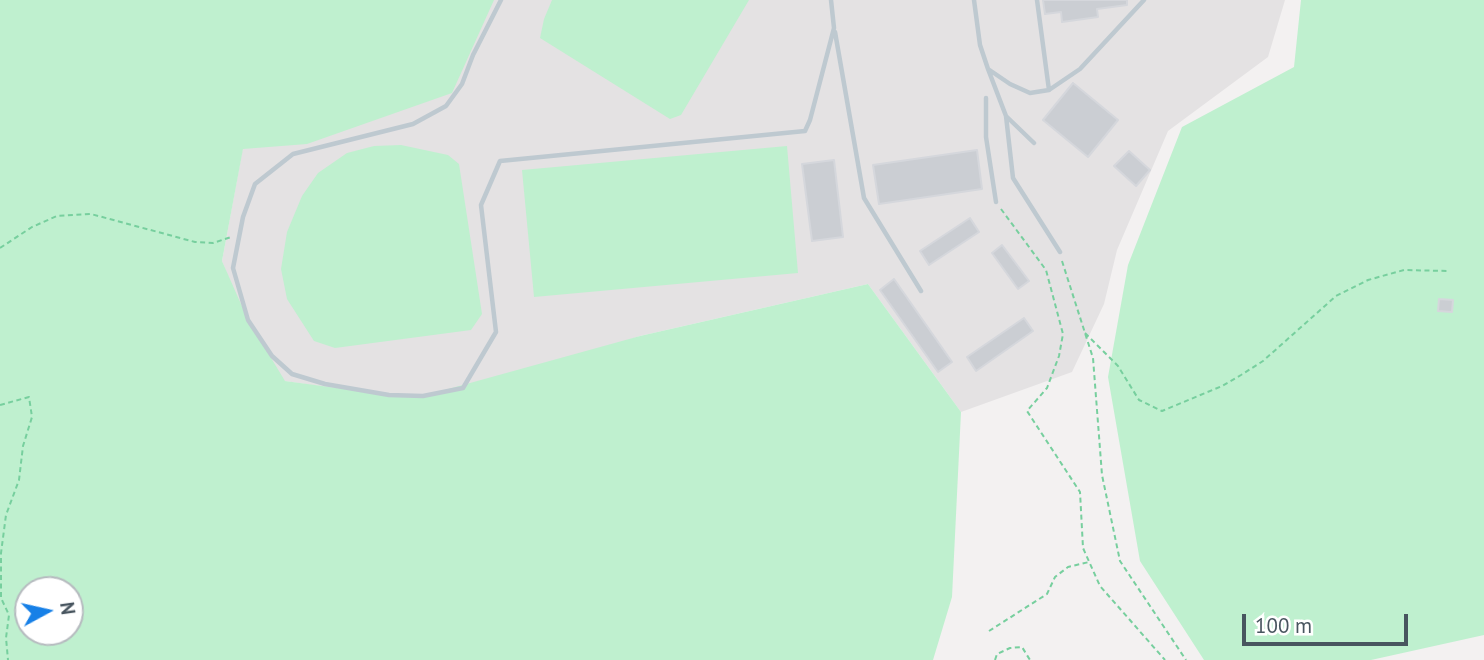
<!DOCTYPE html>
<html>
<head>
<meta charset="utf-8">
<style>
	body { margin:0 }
	#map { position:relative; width:1484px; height:660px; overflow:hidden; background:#f3f1f1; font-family:"PT Sans",sans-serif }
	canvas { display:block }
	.north { position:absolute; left:14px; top:576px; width:70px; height:70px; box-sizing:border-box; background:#fff; border:2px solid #b6bbbf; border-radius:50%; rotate:82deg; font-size:19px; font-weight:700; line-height:28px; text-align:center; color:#48555f }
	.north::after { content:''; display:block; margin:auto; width:24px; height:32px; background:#1780e7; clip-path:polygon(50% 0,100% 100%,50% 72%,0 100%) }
	.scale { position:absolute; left:1242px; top:614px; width:166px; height:32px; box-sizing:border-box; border:4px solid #48555f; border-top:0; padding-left:9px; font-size:21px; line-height:24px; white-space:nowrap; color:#48555f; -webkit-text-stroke:5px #fff; paint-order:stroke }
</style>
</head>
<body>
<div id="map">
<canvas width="1484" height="660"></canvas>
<div class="north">N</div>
<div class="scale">100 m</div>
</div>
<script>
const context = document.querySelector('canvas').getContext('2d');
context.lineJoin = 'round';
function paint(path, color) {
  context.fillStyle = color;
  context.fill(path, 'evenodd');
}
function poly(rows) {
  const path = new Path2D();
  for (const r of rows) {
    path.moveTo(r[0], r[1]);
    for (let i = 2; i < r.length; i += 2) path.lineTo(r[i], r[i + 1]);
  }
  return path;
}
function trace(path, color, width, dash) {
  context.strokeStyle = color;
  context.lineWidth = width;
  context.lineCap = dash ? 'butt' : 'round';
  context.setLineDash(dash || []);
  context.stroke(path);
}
const education = poly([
	[329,0,1285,0,1268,57,1168,131,1117,250,1104,304,1072,372,961,412,868,284,640,336,438,404,285,381,265,371,222,261,245,136]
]);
const green = poly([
	[0,0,494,0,452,93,307,144,243,149,222,261,248,320,285,381,389,395,423,396,640,336,868,284,961,412,952,597,933,660,0,660],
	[28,590,70,590,70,632,28,632],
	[552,0,749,0,681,115,670,119,540,38,544,19],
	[1301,0,1484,0,1484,635,1371,660,1204,660,1140,561,1108,377,1128,265,1182,127,1294,67],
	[401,145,448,155,459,164,482,314,471,330,335,348,314,341,287,299,281,269,287,232,302,196,318,173,347,153,374,146],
	[787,146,798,273,534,297,522,170]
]);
const building = poly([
	[1043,0,1127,0,1127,5,1097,9,1098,17,1062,22,1061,12,1045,14,1043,0],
	[1073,83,1118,120,1088,157,1043,120,1073,83],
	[977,150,982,189,879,204,873,165,977,150],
	[1129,151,1150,170,1136,186,1114,166,1129,151],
	[834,160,843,237,812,241,802,164,834,160],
	[970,218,979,232,929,265,920,251,970,218],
	[1002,245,1029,281,1018,289,992,253,1002,245],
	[894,279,952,362,938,372,880,290,894,279],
	[1439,299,1453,300,1452,312,1438,311,1439,299],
	[1024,318,1033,331,976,371,967,357,1024,318]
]);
const path = poly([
	[1001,209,1046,270,1063,334,1059,356,1047,388,1027,411,1080,492,1083,548,1100,586,1165,660],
	[0,248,32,227,57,216,91,214,195,242,213,243,231,237],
	[1062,261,1093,358,1102,475,1120,561,1186,660],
	[1085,333,1118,366,1139,400,1162,411,1222,386,1241,375,1263,361,1336,296,1368,280,1404,270,1447,271],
	[0,405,29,397,32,417,23,446,19,480,6,515,1,553,1,598,9,615,6,638,8,660],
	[989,631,1047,594,1055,577,1068,567,1089,562],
	[995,660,997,654,1010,648,1022,647,1030,660]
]);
const lane = poly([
	[501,0,473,55,462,84,446,106,413,124,293,154,255,184,243,217,233,268,248,320,272,356,292,374,325,384,389,395,423,396,463,388,496,332,481,205,500,161,805,131,810,120,834,28,831,0],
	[974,0,980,45,988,69],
	[1037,0,1049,90],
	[835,32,864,198,921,291],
	[986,98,986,137,996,202],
	[1007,117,1034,143],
	[1060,252,1013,178,1006,116,988,69,1010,84,1030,93,1049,90,1080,69,1144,0]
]);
paint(education, '#e4e2e3');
paint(green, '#bff0cf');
paint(building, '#cbced3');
trace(building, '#d5d7dc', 2);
trace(path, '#77cf9e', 2, [5, 3.5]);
trace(lane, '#bec9d0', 4.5);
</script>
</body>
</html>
